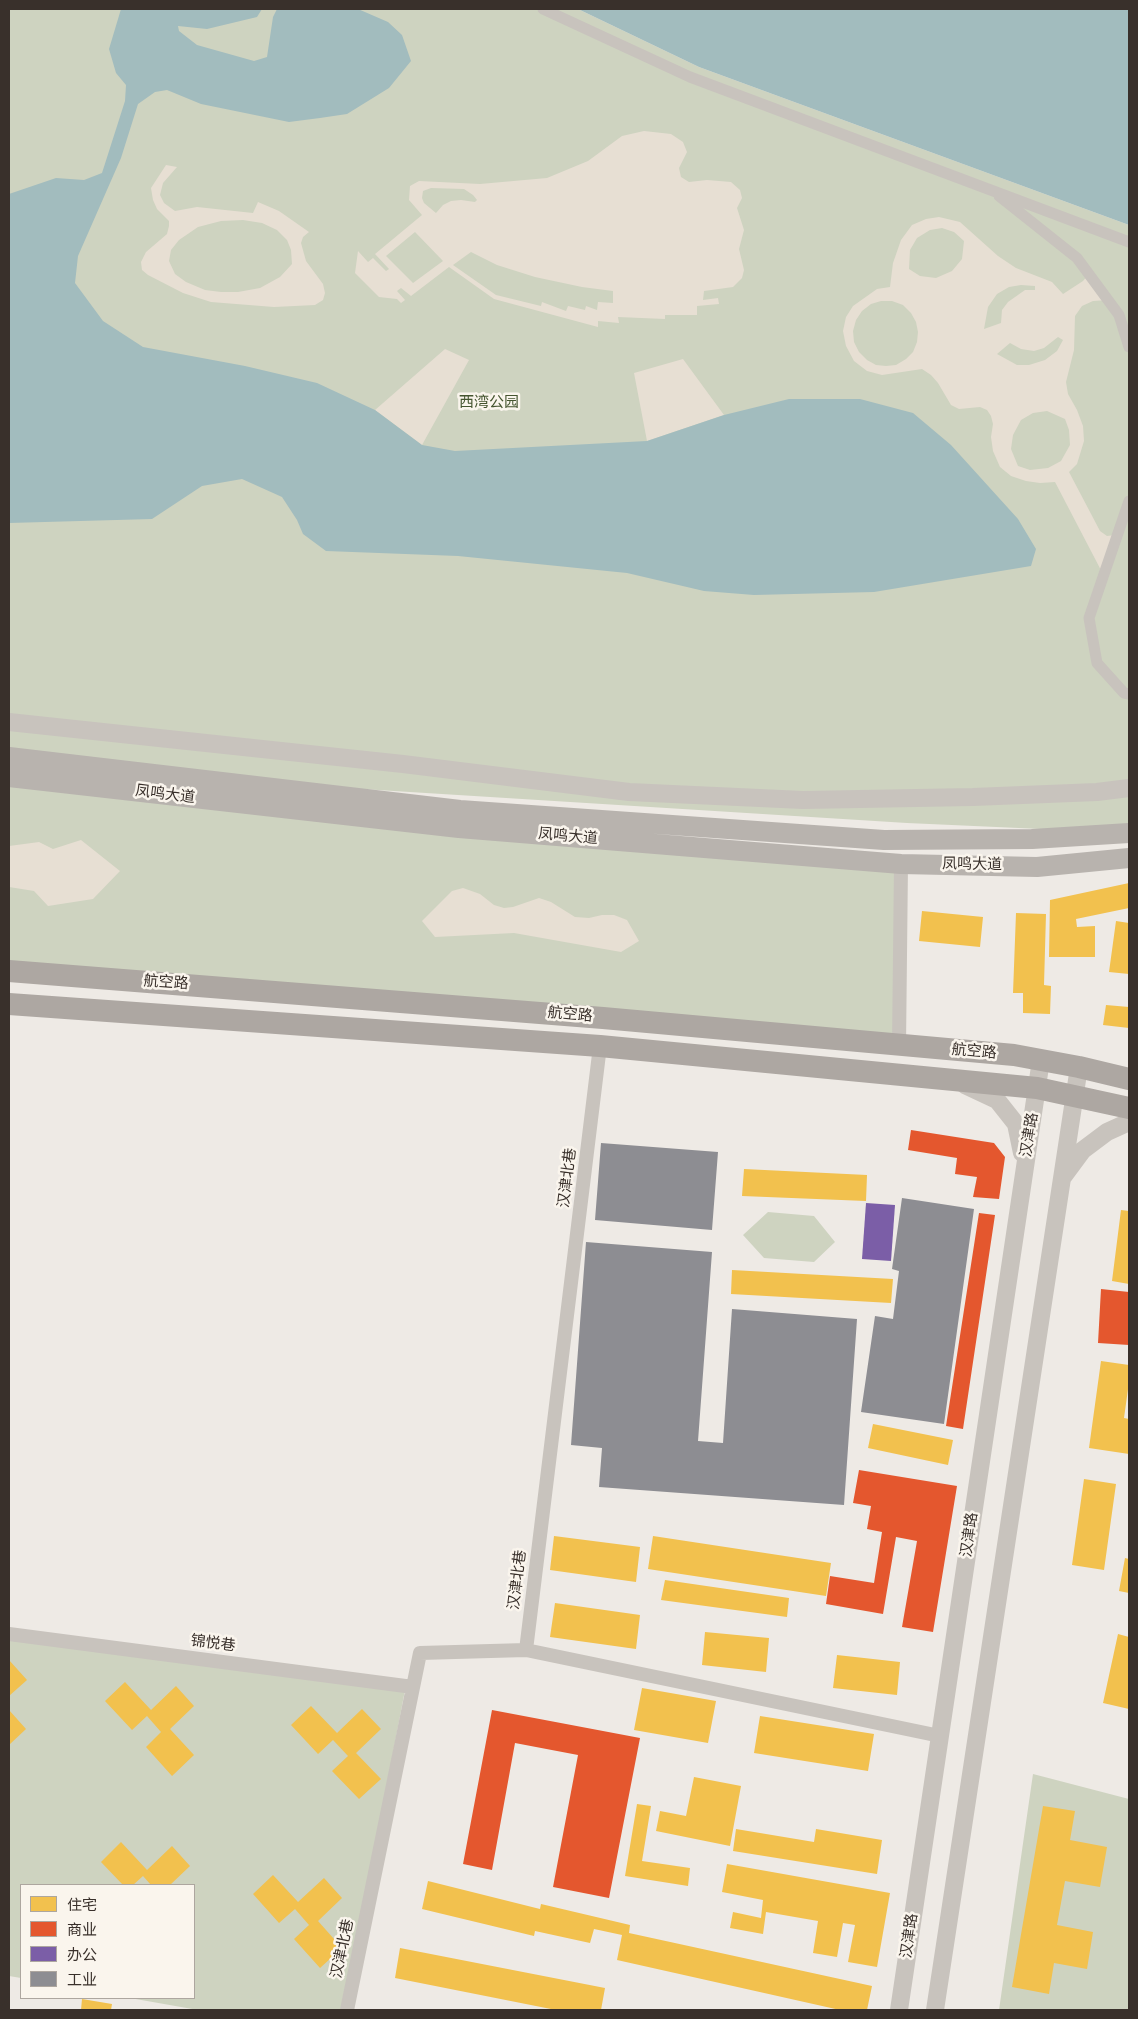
<!DOCTYPE html>
<html>
<head>
<meta charset="utf-8">
<style>
	body { margin:0 }
	#map { position:relative; width:1138px; height:2019px; overflow:hidden; background:#eeeae5; font-family:"Roboto Condensed","Noto Sans SC",sans-serif }
	canvas { display:block }
	.frame { position:absolute; inset:0; border:10px solid #39302b; pointer-events:none }
	.legend { position:absolute; left:20px; top:1884px; width:175px; height:115px; box-sizing:border-box; background:#faf5ed; border:1px solid #ada69f; margin:0; padding:6px 9px; list-style:none; font-size:15px; color:#39302b }
	.legend li { display:flex; align-items:center; gap:10px; height:25px }
	.legend b { width:25px; border:1px solid #ada69f }
</style>
</head>
<body>
<div id="map">
<canvas width="1138" height="2019"></canvas>
<div class="frame"></div>
<ul class="legend">
<li><b style="height:14px;background:#f2c14e"></b>住宅</li>
<li><b style="height:14px;background:#e4572e"></b>商业</li>
<li><b style="height:14px;background:#7b5ea7"></b>办公</li>
<li><b style="height:14px;background:#8d8d92"></b>工业</li>
</ul>
</div>
<script>
const context = document.querySelector('canvas').getContext('2d');
context.lineJoin = 'round';
function paint(path, color) {
  context.fillStyle = color;
  context.fill(path, 'evenodd');
}
function poly(rows) {
  const path = new Path2D();
  for (const r of rows) {
    path.moveTo(r[0], r[1]);
    for (let i = 2; i < r.length; i += 2) path.lineTo(r[i], r[i + 1]);
  }
  return path;
}
function trace(path, color, width, dash) {
  context.strokeStyle = color;
  context.lineWidth = width;
  context.lineCap = dash ? 'butt' : 'round';
  context.setLineDash(dash || []);
  context.stroke(path);
}
function drawText(font, color, halo, rows, align = 'center') {
  context.font = font + ' "Roboto Condensed","Noto Sans SC",sans-serif';
  context.lineWidth = 5;
  context.setLineDash([]);
  context.textBaseline = 'middle';
  context.strokeStyle = halo;
  context.fillStyle = color;
  for (const [text, x, y, turn = 0] of rows) {
    context.save();
    context.translate(x, y);
    context.rotate((+turn || 0) * Math.PI / 180);
    context.textAlign = isNaN(turn) ? turn : align;
    if (halo) context.strokeText(text, 0, 0);
    context.fillText(text, 0, 0);
    context.restore();
  }
}
const green = poly([
	[9,9,578,9,699,67,1129,225,1129,829,1041,829,907,823,9,767],
	[9,777,901,864,899,1046,9,972],
	[768,1212,814,1216,835,1242,814,1262,764,1258,743,1235],
	[9,1637,405,1690,344,2010,198,2010,130,1998,194,1998,194,1885,21,1885,21,1978,9,1976],
	[1033,1774,1129,1799,1129,2010,999,2010]
]);
const plaza = poly([
	[644,131,671,134,683,142,687,152,679,168,681,177,689,182,707,180,731,182,740,190,742,198,737,208,744,230,739,249,744,270,742,278,733,287,704,291,703,300,718,298,719,304,697,306,697,315,665,315,665,319,618,317,619,323,598,321,598,327,494,299,449,267,411,296,401,288,397,291,405,300,401,303,397,299,379,297,355,273,358,251,368,262,373,258,386,271,389,269,375,254,422,215,409,200,410,186,419,181,480,184,547,178,588,161,622,136],
	[431,188,464,189,473,195,477,200,475,202,461,200,451,201,443,205,436,213,424,203,422,198,423,191],
	[415,232,443,261,413,283,386,256],
	[471,252,497,265,535,277,582,287,613,291,613,303,598,302,597,310,586,306,585,310,568,306,566,311,542,302,541,306,496,295,453,265],
	[166,165,177,167,163,183,160,195,164,203,175,211,197,207,253,213,258,202,279,211,309,232,303,237,301,243,306,261,323,284,325,293,323,300,315,305,274,307,211,302,183,293,148,275,142,270,141,262,146,252,167,234,169,226,169,221,157,209,153,200,151,188],
	[243,220,262,223,277,230,287,240,291,250,292,264,280,277,260,288,238,292,221,292,205,290,186,282,175,274,169,261,171,250,179,240,198,227,221,221],
	[939,217,960,222,998,256,1016,268,1052,282,1063,294,1083,281,1089,274,1108,300,1093,301,1082,306,1075,316,1074,350,1066,382,1068,394,1077,410,1083,426,1084,441,1077,464,1069,472,1100,531,1107,536,1115,535,1104,576,1055,482,1040,483,1026,481,1011,476,1000,467,993,451,991,437,993,424,991,416,987,410,980,407,959,409,951,405,938,383,931,375,922,369,882,375,867,371,854,361,846,346,843,331,846,317,853,306,877,289,890,287,893,263,901,240,912,225,926,219],
	[942,228,954,232,964,241,962,259,952,271,936,278,920,276,909,269,910,250,917,238,930,230],
	[1021,285,1035,286,1035,290,1025,290,1008,302,1002,310,1001,323,984,329,988,307,997,294,1009,287],
	[881,301,892,301,903,305,911,313,916,322,918,332,917,342,913,352,906,359,896,365,886,366,876,365,867,360,859,352,854,342,853,331,856,320,862,311,871,304],
	[1058,337,1063,340,1057,351,1045,360,1029,365,1017,365,997,354,1010,343,1021,349,1034,351,1044,348],
	[1047,411,1065,419,1069,430,1070,445,1061,461,1048,468,1030,470,1018,466,1011,449,1013,435,1021,420,1033,413],
	[445,349,469,360,422,445,375,410],
	[683,359,724,415,647,441,634,373],
	[81,840,120,871,93,899,48,906,34,891,9,887,9,846,39,842,53,849],
	[463,888,480,894,494,905,504,908,513,907,539,898,551,902,575,917,589,918,602,915,614,915,627,920,639,941,621,952,514,933,435,937,422,921,452,891]
]);
const water = poly([
	[121,9,262,9,257,17,207,29,178,26,179,31,197,45,254,61,267,57,273,17,277,9,358,9,388,22,402,35,411,61,389,88,347,114,320,118,289,122,201,104,167,90,155,92,138,104,121,158,78,256,75,283,103,321,143,347,245,366,317,383,375,410,422,445,455,451,647,441,724,415,789,399,860,399,913,413,951,445,1018,519,1036,549,1031,566,874,592,754,595,704,591,627,573,458,556,326,551,303,534,297,520,282,497,242,479,202,486,152,519,9,523,9,194,56,178,84,180,102,173,125,101,126,85,116,73,109,49],
	[578,9,1129,9,1129,225,699,67]
]);
const homes = poly([
	[1129,883,1129,908,1076,919,1077,927,1095,926,1095,957,1049,957,1050,900],
	[922,911,983,917,980,947,919,941],
	[1016,913,1046,914,1044,985,1051,986,1050,1014,1023,1013,1023,993,1013,993],
	[1116,921,1129,923,1129,974,1109,972],
	[1106,1005,1129,1007,1129,1028,1103,1025],
	[744,1169,867,1175,866,1201,742,1196],
	[1121,1210,1129,1211,1129,1284,1112,1281],
	[732,1270,893,1279,891,1303,731,1294],
	[1101,1361,1129,1365,1129,1382,1124,1418,1129,1419,1129,1454,1089,1448],
	[873,1424,953,1440,948,1465,868,1448],
	[1084,1479,1116,1484,1104,1570,1072,1565],
	[554,1536,640,1547,636,1582,550,1570],
	[653,1536,831,1563,826,1596,648,1569],
	[1125,1558,1129,1559,1129,1593,1119,1591],
	[665,1580,789,1598,787,1617,661,1600],
	[555,1603,640,1615,636,1649,550,1637],
	[705,1632,769,1638,766,1672,702,1665],
	[1118,1634,1129,1637,1129,1709,1103,1703],
	[837,1655,900,1662,897,1695,833,1688],
	[9,1660,27,1680,9,1696],
	[125,1682,151,1710,176,1686,194,1706,170,1729,194,1755,172,1776,146,1747,161,1732,147,1716,132,1730,105,1701],
	[642,1688,716,1701,708,1743,634,1730],
	[311,1706,337,1733,362,1709,381,1729,356,1753,381,1779,359,1799,332,1771,348,1756,333,1740,318,1754,291,1725],
	[9,1710,26,1729,9,1745],
	[760,1716,874,1734,868,1771,754,1753],
	[694,1777,741,1786,730,1846,656,1831,660,1811,686,1816],
	[637,1804,651,1806,642,1861,690,1868,688,1886,625,1876],
	[1043,1806,1075,1811,1070,1840,1107,1847,1100,1887,1065,1881,1057,1925,1093,1932,1087,1969,1054,1963,1049,1994,1012,1987],
	[736,1829,814,1842,816,1829,882,1840,877,1874,733,1851],
	[121,1842,147,1870,172,1846,190,1866,170,1885,151,1885,143,1876,133,1885,123,1885,101,1862],
	[727,1864,890,1893,877,1967,848,1962,855,1925,843,1923,837,1957,813,1953,818,1921,766,1912,763,1934,730,1928,733,1912,761,1918,763,1900,722,1892],
	[273,1875,298,1902,324,1878,342,1898,318,1921,342,1948,320,1968,294,1939,309,1925,295,1909,279,1923,253,1894],
	[428,1881,540,1909,541,1904,630,1925,629,1933,872,1986,867,2010,840,2010,617,1960,622,1935,594,1929,590,1943,535,1931,534,1936,422,1909],
	[400,1948,605,1988,601,2010,556,2010,395,1978],
	[82,1999,112,2004,111,2010,81,2010]
]);
const shops = poly([
	[911,1130,994,1143,1005,1157,999,1199,973,1197,977,1177,955,1174,957,1158,908,1150],
	[979,1213,995,1215,963,1429,946,1426],
	[1101,1289,1129,1292,1129,1345,1098,1343],
	[859,1470,957,1486,933,1632,902,1627,917,1541,896,1537,883,1614,826,1604,830,1576,874,1583,882,1532,867,1529,871,1506,853,1503],
	[492,1710,640,1738,609,1898,553,1887,578,1755,515,1743,492,1870,463,1864]
]);
const offices = poly([
	[866,1203,895,1205,891,1261,862,1259]
]);
const industry = poly([
	[601,1143,718,1152,712,1230,595,1220],
	[902,1198,974,1209,944,1424,861,1412,875,1316,893,1319,899,1271,892,1269],
	[586,1242,712,1252,698,1441,723,1443,732,1309,857,1319,844,1505,599,1487,602,1448,571,1445]
]);
const pedestrian = poly([
	[543,9,690,77,1129,242],
	[999,196,1077,258,1119,315,1129,347],
	[1129,501,1089,618,1097,663,1124,693,1129,694]
]);
const minor = poly([
	[899,1046,901,864],
	[9,1634,413,1687],
	[526,1650,940,1736],
	[347,2010,420,1653,526,1650,600,1046]
]);
const tertiary = poly([
	[9,722,403,764,629,792,803,800,973,797,1097,792,1129,788],
	[965,1085,997,1100,1016,1124,1022,1153],
	[1063,1177,1083,1150,1107,1132,1129,1122],
	[899,2010,1041,1060],
	[935,2010,1079,1067]
]);
const secondary = poly([
	[9,757,460,810,884,840,1032,839,1129,833],
	[9,777,459,828,901,864,1037,867,1129,858]
]);
const primary = poly([
	[9,971,603,1018,1014,1055,1079,1067,1129,1079],
	[9,1004,600,1046,1037,1088,1129,1108]
]);
const parkNames = [
	["西湾公园",489,403]
];
const streetNames = [
	["凤鸣大道",165,795,7],
	["凤鸣大道",568,837,5],
	["凤鸣大道",972,865,1],
	["航空路",166,983,4],
	["航空路",570,1015,5],
	["航空路",974,1052,5],
	["汉津路",1030,1135,-81],
	["汉津北巷",568,1178,-83],
	["汉津路",970,1535,-82],
	["汉津北巷",518,1580,-83],
	["锦悦巷",213,1644,7],
	["汉津路",910,1936,-82],
	["汉津北巷",343,1949,-78]
];
paint(green, '#ced3c0');
paint(plaza, '#e7dfd3');
paint(water, '#a2bcbe');
paint(homes, '#f2c14e');
paint(shops, '#e4572e');
paint(offices, '#7b5ea7');
paint(industry, '#8d8d92');
trace(pedestrian, '#c8c3bd', 11);
trace(minor, '#c8c3bd', 14);
trace(tertiary, '#c8c3bd', 18);
trace(secondary, '#b8b3ae', 20);
trace(primary, '#ada7a2', 22);
drawText('15px', '#455530', '#faf5ed', parkNames);
drawText('15px', '#39302b', '#faf5ed', streetNames);
</script>
</body>
</html>
